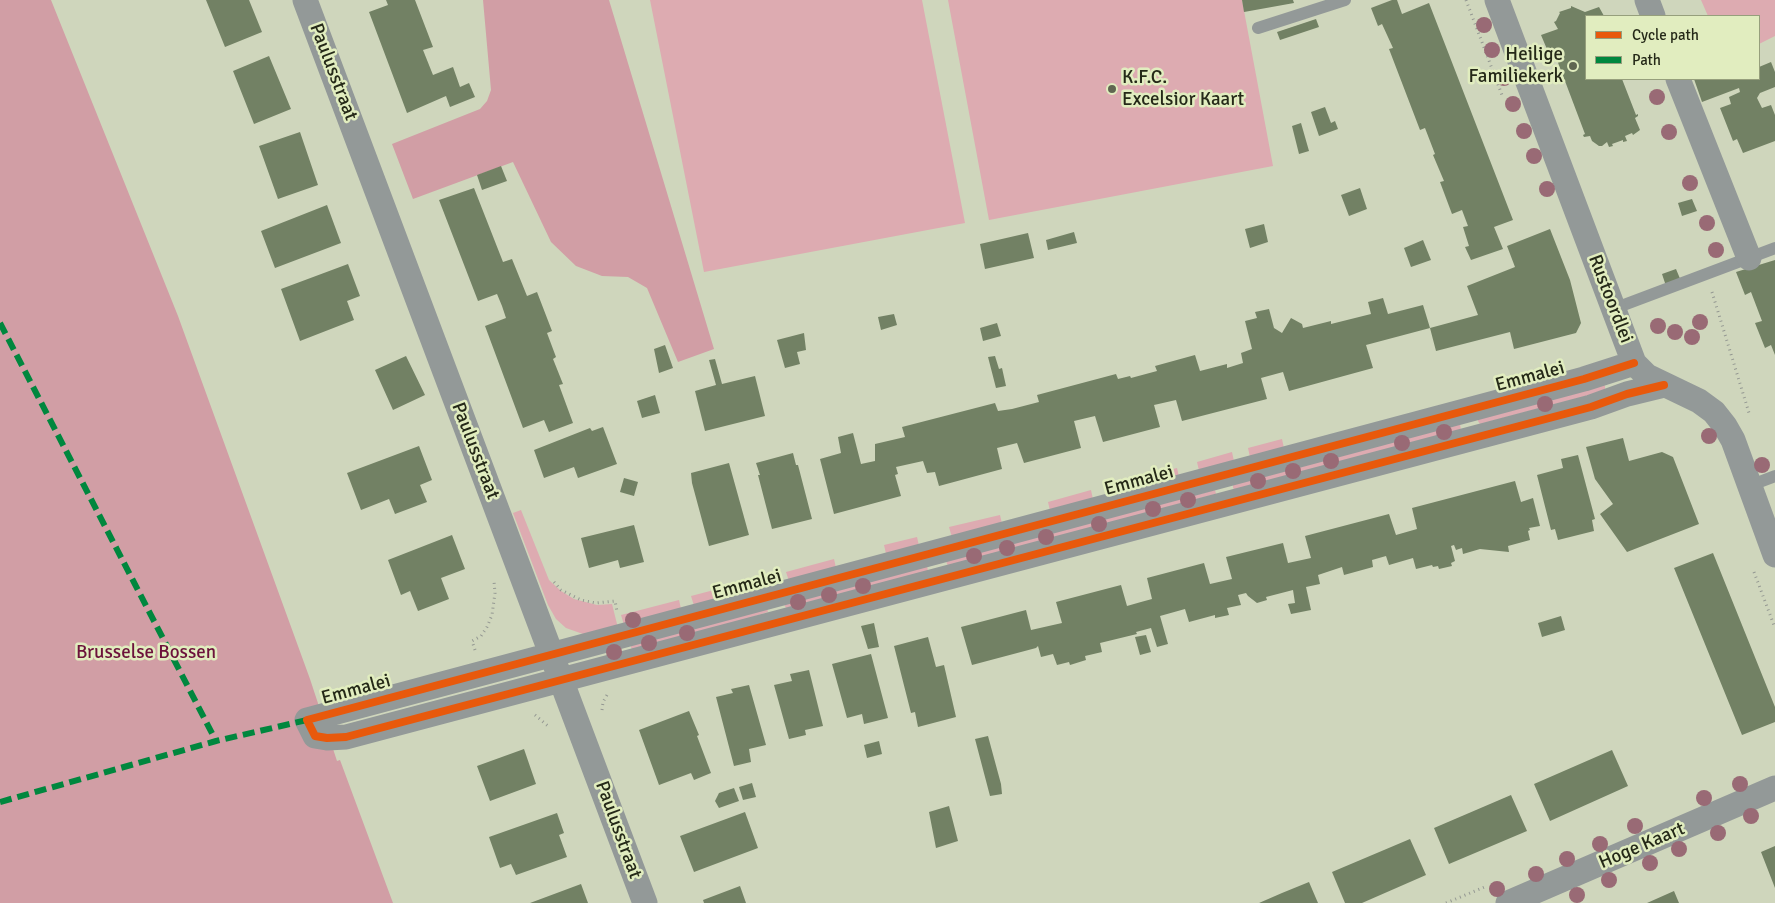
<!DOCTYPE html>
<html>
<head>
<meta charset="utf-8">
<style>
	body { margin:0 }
	#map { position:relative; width:1775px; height:903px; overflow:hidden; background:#cfd6bc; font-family:Signika,sans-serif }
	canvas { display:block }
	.legend { position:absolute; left:1585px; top:15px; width:175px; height:65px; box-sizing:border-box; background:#e1edbf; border:1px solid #969f7c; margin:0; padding:6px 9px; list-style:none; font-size:15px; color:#252918 }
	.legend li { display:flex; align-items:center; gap:10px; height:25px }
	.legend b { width:25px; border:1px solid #969f7c }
</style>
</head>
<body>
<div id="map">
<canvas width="1775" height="903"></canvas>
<ul class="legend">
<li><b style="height:6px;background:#e8590c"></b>Cycle path</li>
<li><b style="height:6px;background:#00873e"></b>Path</li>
</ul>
</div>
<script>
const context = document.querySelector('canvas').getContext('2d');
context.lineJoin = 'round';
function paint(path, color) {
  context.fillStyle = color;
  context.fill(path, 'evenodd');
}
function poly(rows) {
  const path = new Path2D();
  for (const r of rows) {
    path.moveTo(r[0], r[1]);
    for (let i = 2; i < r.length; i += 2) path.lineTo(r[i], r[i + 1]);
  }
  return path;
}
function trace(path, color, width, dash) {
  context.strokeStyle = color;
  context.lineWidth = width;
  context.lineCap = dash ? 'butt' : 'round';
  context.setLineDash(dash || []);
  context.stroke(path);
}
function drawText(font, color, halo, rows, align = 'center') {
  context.font = font + ' Signika,sans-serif';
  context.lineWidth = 5;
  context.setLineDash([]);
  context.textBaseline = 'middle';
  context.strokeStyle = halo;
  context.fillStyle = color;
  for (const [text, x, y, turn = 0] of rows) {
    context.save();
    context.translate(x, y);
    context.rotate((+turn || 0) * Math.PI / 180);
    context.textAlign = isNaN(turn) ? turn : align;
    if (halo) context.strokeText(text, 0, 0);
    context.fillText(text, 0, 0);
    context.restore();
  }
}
const green = poly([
	[650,0,922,0,965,223,704,272],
	[948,0,1242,0,1273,166,989,220],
	[1701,0,1775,0,1775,36,1759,44,1759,16,1708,16],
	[1605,385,1605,391,1480,424,1478,421,1478,419],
	[1460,424,1461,430,1235,490,1233,488,1233,485],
	[1282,439,1285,453,1251,462,1248,448],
	[1232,452,1235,466,1200,475,1197,462],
	[1177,468,1180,481,1127,495,1124,481],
	[1091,490,1094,504,1051,515,1048,502],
	[1215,490,1216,494,949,566,947,564,946,560],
	[521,510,549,580,561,591,574,599,597,605,612,604,618,628,583,634,566,628,556,619,548,605,513,513],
	[1000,515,1003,528,953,541,949,527],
	[917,537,920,550,887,558,884,545],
	[834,559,837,572,790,584,786,572],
	[927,566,928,571,786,608,784,604],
	[760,578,763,591,695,609,691,596],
	[679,600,682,613,625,628,621,615],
	[767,608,768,612,633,654,629,640]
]);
const forest = poly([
	[0,0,51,0,178,316,310,679,337,761,340,760,393,903,0,903],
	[483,0,609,0,714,349,678,362,647,288,628,277,602,276,576,266,551,242,513,162,413,199,392,144,480,109,487,101,491,90]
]);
const building = poly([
	[206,0,249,0,262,32,225,47],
	[386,0,415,0,433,47,423,50,433,75,453,67,460,87,469,83,475,97,450,107,446,96,407,113,369,12,388,5],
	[1242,0,1293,0,1294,3,1244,12],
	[1392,0,1397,0,1402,14,1429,3,1513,220,1494,227,1503,249,1471,260,1465,247,1469,246,1463,227,1468,226,1462,210,1452,214,1440,182,1444,181,1433,155,1435,154,1425,128,1420,130,1389,49,1393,48,1382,24,1378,26,1371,8],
	[1571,6,1585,12,1599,7,1604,16,1586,16,1586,79,1622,79,1636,115,1638,114,1638,116,1635,118,1640,130,1633,135,1632,133,1625,136,1627,141,1623,142,1623,140,1612,144,1613,146,1609,147,1607,142,1602,146,1599,146,1592,141,1590,136,1584,137,1583,135,1585,134,1554,52,1549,54,1541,35,1558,29,1554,22,1556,21,1560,13,1559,12,1571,8],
	[1316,19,1319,27,1280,40,1277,32],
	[269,56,291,109,254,124,233,71],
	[1771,62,1775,72,1775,87,1760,93,1757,98,1762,108,1771,105,1775,115,1775,141,1743,153,1737,139,1733,141,1720,108,1731,104,1729,97,1740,92,1739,88,1702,102,1694,79,1759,79,1759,67],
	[1325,107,1331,123,1335,121,1338,129,1319,136,1311,112],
	[1301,123,1309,151,1299,154,1292,126],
	[300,132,318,185,278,199,259,146],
	[501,166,507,181,482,190,477,175],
	[474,188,503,262,512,259,527,296,537,292,552,331,547,333,556,357,553,359,563,384,559,385,573,423,549,432,544,420,523,428,485,326,506,318,502,306,497,294,478,301,439,200],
	[1360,188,1367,209,1349,216,1341,195],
	[1692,199,1697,211,1682,216,1678,203],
	[327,205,341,243,275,268,261,231],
	[1264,224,1268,242,1250,248,1245,229],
	[1550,229,1570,280,1581,323,1576,333,1514,349,1510,332,1436,351,1430,328,1366,345,1373,368,1289,391,1283,372,1261,378,1267,399,1182,421,1176,400,1154,405,1160,427,1103,442,1095,416,1074,421,1081,448,1024,463,1017,443,997,448,1002,469,939,486,935,472,927,473,923,461,896,467,898,474,895,475,901,496,834,514,820,459,841,453,838,437,853,433,861,464,875,461,875,444,905,437,902,427,995,403,998,411,1012,409,1039,402,1037,395,1116,374,1118,379,1130,376,1131,378,1157,371,1155,366,1195,355,1200,371,1227,364,1227,368,1243,363,1241,353,1252,349,1245,321,1257,318,1255,312,1269,309,1274,328,1282,333,1291,318,1302,324,1303,328,1331,321,1331,324,1371,314,1368,302,1383,298,1388,314,1423,305,1430,328,1478,315,1467,286,1515,267,1507,246],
	[1074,232,1077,243,1048,250,1046,240],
	[1028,233,1034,258,985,269,980,244],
	[1423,240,1431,260,1411,267,1404,248],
	[1775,260,1775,355,1771,345,1765,348,1755,323,1762,321,1751,292,1745,295,1736,272],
	[348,264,360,296,347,301,354,320,300,341,281,289],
	[1676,269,1681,281,1666,286,1662,274],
	[894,314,897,325,881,330,878,317],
	[997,323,1001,336,983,341,980,328],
	[804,333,806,350,797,352,800,364,785,368,777,340],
	[665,345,673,368,659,373,654,349],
	[406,356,425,395,393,410,375,370],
	[995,356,999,369,1002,368,1006,386,996,388,988,357],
	[715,359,722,384,755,376,765,416,705,431,695,391,716,385,709,360],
	[655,395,660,413,642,418,637,401],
	[603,427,617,464,578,478,574,467,544,478,534,450,590,428,592,431],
	[1623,438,1629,461,1662,452,1673,457,1699,524,1627,552,1600,514,1613,504,1595,479,1586,447],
	[419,446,432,480,420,485,427,502,395,514,389,499,361,510,347,473],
	[793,453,796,465,798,465,812,519,772,529,758,475,760,475,756,463],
	[1578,455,1595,519,1592,520,1594,531,1558,540,1555,529,1551,530,1537,475,1563,468,1561,459],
	[729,463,749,535,709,546,692,483,691,473],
	[624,478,638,482,634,496,620,492],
	[1515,481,1521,502,1533,498,1540,526,1529,528,1530,530,1528,531,1530,540,1508,546,1509,552,1480,549,1463,554,1462,548,1456,550,1454,545,1451,546,1455,561,1451,563,1452,566,1439,569,1438,566,1433,567,1432,565,1416,569,1413,558,1389,565,1386,556,1372,560,1373,567,1344,575,1342,567,1318,575,1320,584,1306,587,1311,610,1291,614,1288,604,1295,603,1293,590,1266,597,1267,600,1257,603,1248,596,1246,593,1238,595,1241,605,1227,608,1229,615,1215,618,1215,615,1189,622,1185,609,1160,616,1168,644,1157,647,1151,628,1136,632,1137,634,1100,643,1102,652,1085,656,1086,660,1070,665,1069,662,1057,665,1053,654,1041,657,1038,646,1036,648,972,665,961,627,1026,610,1031,630,1062,623,1056,602,1121,585,1127,606,1141,602,1152,599,1147,578,1204,563,1210,584,1232,579,1226,557,1283,543,1288,563,1311,558,1305,536,1389,514,1396,535,1417,529,1412,508],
	[634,525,644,562,620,568,618,560,589,568,581,538],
	[452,535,465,569,441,578,449,599,418,611,410,591,401,595,388,560],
	[1713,553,1775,707,1775,722,1742,735,1674,568],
	[1561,616,1565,630,1542,637,1538,623],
	[874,623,879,647,868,649,861,626],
	[1146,635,1151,652,1140,655,1135,637],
	[928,637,936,667,944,665,956,717,918,727,915,712,911,713,894,646],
	[871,654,888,718,864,724,862,714,847,718,832,664],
	[809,670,823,726,805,730,806,735,789,739,774,685,792,681,790,674],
	[749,685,766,745,749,749,751,762,734,766,716,697,733,693,731,689],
	[689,711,699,735,697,736,711,773,694,780,691,773,659,785,639,730],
	[988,736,1001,784,1002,794,990,796,975,739],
	[879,741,882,754,867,758,864,745],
	[524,749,536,784,490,801,477,766],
	[1612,750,1628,786,1550,821,1534,784],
	[752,783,756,797,743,800,739,787],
	[734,788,739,801,719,808,715,801,719,793],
	[1511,795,1527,831,1449,864,1434,828],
	[949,806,958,841,936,848,929,812],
	[745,812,758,848,694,872,680,836],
	[557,813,564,833,559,835,567,857,516,875,511,864,500,868,489,837],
	[1410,839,1426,875,1362,903,1345,903,1332,872],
	[1775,846,1775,888,1761,852],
	[1309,882,1318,903,1259,903,1282,893],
	[581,884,588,903,530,903],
	[740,886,746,903,704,903,703,900],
	[1674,891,1679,903,1647,903]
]);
const path = poly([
	[1466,0,1502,95],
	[1712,292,1749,413],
	[1754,572,1775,628],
	[554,582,561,590,581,600,596,603,615,601,617,611],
	[475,650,472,641,481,636,487,627,492,615,495,593,494,581],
	[602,710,603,702,607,695],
	[535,715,549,727],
	[1446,903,1487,886]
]);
const lane = poly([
	[1258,28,1345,0],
	[1613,309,1775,248],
	[1749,486,1775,476]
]);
const street = poly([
	[305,0,645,903],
	[1497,0,1634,363,1647,376,1699,401,1714,412,1725,426,1733,440,1775,555],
	[1647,0,1653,16],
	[1678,79,1749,258],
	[1634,363,1584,379,307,720,315,736,327,738,346,737,1591,407,1627,394,1664,385],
	[1508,903,1775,788]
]);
const quiet = poly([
	[0,323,216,741],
	[0,802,216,741,307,720]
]);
const cycleway = poly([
	[1634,363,1584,379,307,720,315,736,327,738,346,737,1591,407,1627,394,1664,385]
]);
const trees = [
	[1484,25],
	[1492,50],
	[1504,78],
	[1657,97],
	[1513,104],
	[1524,131],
	[1669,132],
	[1534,156],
	[1690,183],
	[1547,189],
	[1707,223],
	[1716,250],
	[1700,322],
	[1658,326],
	[1675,332],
	[1692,337],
	[1545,404],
	[1444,432],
	[1709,436],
	[1402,443],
	[1331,461],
	[1762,465],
	[1293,471],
	[1258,481],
	[1188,500],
	[1153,509],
	[1099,524],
	[1046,537],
	[1007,548],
	[974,556],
	[863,586],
	[829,595],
	[798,602],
	[633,620],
	[687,633],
	[649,643],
	[614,652],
	[1740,784],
	[1704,798],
	[1751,816],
	[1635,826],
	[1718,833],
	[1600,844],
	[1679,849],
	[1567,859],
	[1650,863],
	[1536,874],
	[1609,880],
	[1497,889],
	[1577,895]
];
const markers = [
	[1573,66,5,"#606651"],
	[1112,89,5,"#606651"]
];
const poiNames = [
	["Heilige",1563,55],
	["Familiekerk",1563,77],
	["K.F.C.",1122,78,"left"],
	["Excelsior Kaart",1122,100,"left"]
];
const streetNames = [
	["Paulusstraat",333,72,69],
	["Rustoordlei",1610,299,69],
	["Emmalei",1530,377,-15],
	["Paulusstraat",475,451,69],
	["Emmalei",1139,481,-15],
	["Emmalei",747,585,-15],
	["Emmalei",356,690,-15],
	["Paulusstraat",618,830,70],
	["Hoge Kaart",1642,846,-23]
];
const parkNames = [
	["Brusselse Bossen",146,653]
];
paint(green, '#ddabb1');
paint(forest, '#d19ea5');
paint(building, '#728164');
trace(path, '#949892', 3, [1, 4]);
trace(lane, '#939998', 12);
trace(street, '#939998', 25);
trace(quiet, '#00873e', 6, [12, 6]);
trace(cycleway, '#e8590c', 8);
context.fillStyle = '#996a75';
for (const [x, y] of trees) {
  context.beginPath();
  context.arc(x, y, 8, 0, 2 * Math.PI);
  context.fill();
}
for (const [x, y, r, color] of markers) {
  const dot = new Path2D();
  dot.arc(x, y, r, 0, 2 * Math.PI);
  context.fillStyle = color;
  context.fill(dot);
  trace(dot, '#e1edbf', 2);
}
drawText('19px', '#252918', '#e1edbf', poiNames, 'right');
drawText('19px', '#252918', '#e1edbf', streetNames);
drawText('19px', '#6c123b', '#e1edbf', parkNames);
</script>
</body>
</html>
